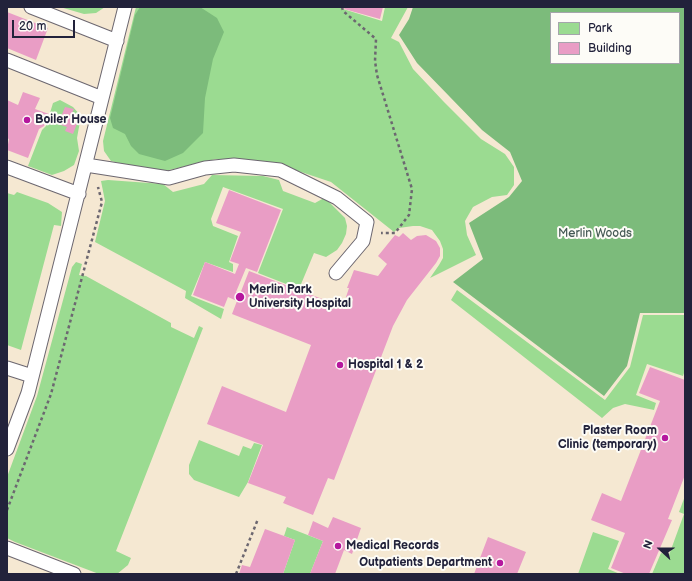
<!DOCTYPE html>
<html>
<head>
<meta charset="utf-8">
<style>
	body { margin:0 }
	#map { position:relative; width:692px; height:581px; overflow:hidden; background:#f5e8d2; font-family:"Balsamiq Sans",sans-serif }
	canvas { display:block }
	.frame { position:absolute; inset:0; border:8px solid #22223b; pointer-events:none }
	.legend { position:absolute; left:550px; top:12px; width:130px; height:52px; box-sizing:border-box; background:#fdfcf7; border:1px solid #a5a5ac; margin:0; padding:5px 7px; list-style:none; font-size:12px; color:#22223b }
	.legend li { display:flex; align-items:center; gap:8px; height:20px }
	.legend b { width:20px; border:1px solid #a5a5ac }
	.north { position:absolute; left:640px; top:529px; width:40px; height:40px; -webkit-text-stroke:3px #fdfcf7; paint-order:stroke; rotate:291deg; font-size:11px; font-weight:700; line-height:16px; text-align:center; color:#22223b }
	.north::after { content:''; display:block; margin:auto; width:14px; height:18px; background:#22223b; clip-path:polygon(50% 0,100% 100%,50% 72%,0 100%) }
	.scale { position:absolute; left:12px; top:20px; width:63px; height:18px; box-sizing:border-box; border:2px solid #22223b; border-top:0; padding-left:5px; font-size:12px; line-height:14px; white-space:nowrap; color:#22223b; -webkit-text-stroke:3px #fdfcf7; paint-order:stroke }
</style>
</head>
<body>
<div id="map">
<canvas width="692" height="581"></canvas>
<div class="frame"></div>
<ul class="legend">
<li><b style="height:11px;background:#9bdb91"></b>Park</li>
<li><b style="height:11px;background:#e99dc5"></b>Building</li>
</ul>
<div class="north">N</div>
<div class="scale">20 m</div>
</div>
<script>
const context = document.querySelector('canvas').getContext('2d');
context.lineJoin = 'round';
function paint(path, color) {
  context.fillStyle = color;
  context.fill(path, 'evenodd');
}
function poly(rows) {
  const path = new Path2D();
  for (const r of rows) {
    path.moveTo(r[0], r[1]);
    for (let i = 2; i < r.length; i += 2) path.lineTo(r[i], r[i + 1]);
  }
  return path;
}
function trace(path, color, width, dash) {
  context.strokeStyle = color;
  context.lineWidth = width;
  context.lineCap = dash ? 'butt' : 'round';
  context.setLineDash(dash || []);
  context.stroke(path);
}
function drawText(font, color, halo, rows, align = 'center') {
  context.font = font + ' "Balsamiq Sans",sans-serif';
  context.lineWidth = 4;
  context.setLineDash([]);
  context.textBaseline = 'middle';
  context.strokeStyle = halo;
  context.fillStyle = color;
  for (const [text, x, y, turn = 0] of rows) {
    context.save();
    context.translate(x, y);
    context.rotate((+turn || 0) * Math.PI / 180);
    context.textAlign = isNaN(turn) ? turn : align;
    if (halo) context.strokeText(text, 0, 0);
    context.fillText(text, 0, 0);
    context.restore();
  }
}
const green = poly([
	[60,7,105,7,96,13,84,14],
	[136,7,344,7,343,9,382,21,385,7,408,7,391,38,399,42,413,69,444,102,481,139,505,154,514,167,514,185,507,195,492,197,473,207,465,221,467,235,476,255,430,278,439,265,443,258,443,249,440,241,432,230,420,226,413,226,399,228,394,232,331,182,271,162,216,159,165,171,143,169,111,161,104,151,103,141],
	[60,100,73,107,81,116,77,138,79,151,74,165,64,171,52,175,28,166,42,130,46,126,53,103],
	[212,175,263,176,279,180,283,191,315,203,324,198,327,200,345,218,347,226,346,234,342,243,337,250,326,257,314,253,299,289,258,273,283,209,223,187,211,219,213,226,238,236,229,262,233,264,233,272,205,262,191,296,224,309,221,319,185,298,186,291,95,242,105,201,101,181,108,180,163,184,173,192,204,184],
	[17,192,48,203,62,212,61,226,54,225,21,350,7,345,7,193,14,195],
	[76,262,82,264,79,275,86,276,171,323,171,327,194,338,199,326,203,328,116,551,131,558,128,565,117,574,99,574,15,542,7,538,7,477,37,396,72,267],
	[457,290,605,400,630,367,643,315,685,315,685,370,683,376,647,364,636,395,656,403,654,410,625,404,613,408,602,418,451,300],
	[199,440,239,456,243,446,251,449,254,443,262,445,248,482,239,497,194,480,189,474,189,465],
	[685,496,685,574,652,574,661,553,669,555,684,514,679,512],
	[287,527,323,541,310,574,283,574,295,540,284,536],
	[593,532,619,541,608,569,620,574,578,574]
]);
const forest = poly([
	[140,7,200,7,217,18,224,32,213,59,205,98,203,133,183,153,165,161,139,154,131,146,125,134,113,128,110,118,135,15],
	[413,7,685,7,685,313,640,313,627,366,604,396,453,282,483,259,469,223,509,197,522,181,510,152,482,130,417,63,399,35,409,19],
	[551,13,679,13,679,63,551,63]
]);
const building = poly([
	[345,7,383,7,380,19,344,9],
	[7,12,48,28,36,60,7,48],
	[23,92,40,98,35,109,49,114,44,126,39,129,28,158,7,150,9,139,7,138,7,100,18,105],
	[65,107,74,109,72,113,80,116,73,134,65,131,67,127,58,124],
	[229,190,281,210,257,272,246,268,236,292,240,294,249,271,338,305,339,301,351,305,353,299,346,297,349,288,347,288,354,270,378,276,387,264,378,256,395,235,399,237,403,233,411,240,417,236,426,235,436,241,440,248,440,256,436,263,407,300,393,326,334,480,328,478,313,515,283,503,286,497,248,483,263,445,207,424,222,386,286,412,311,345,232,314,237,301,228,297,224,307,193,295,205,262,235,274,239,264,230,261,241,232,216,223],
	[650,367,685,380,685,475,668,519,672,520,649,574,626,574,611,568,625,533,591,520,602,493,621,501,660,401,639,393],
	[333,517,361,528,352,554,344,550,335,574,310,574,323,541,308,535,313,521,328,528],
	[265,529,295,540,283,574,239,574,242,565,250,567],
	[488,537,526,552,517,574,474,574]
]);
const path = poly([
	[342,7,343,11,376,39,375,61,377,75,412,189,409,215,395,233,381,233],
	[7,510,51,394,102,202,98,187],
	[236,574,258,519]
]);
const lane = poly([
	[31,7,117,41],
	[7,60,102,98],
	[86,165,169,178,205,168,234,165,280,170,337,198,367,222,363,241,336,273],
	[7,167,79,194],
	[7,368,32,376],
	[7,449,28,393,125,7],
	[7,548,74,574]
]);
const markers = [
	[27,120,4,"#b5179e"],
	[240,297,5,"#b5179e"],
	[340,365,4,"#b5179e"],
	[665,438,4,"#b5179e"],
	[338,546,4,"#b5179e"],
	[500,563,4,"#b5179e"]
];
const poiNames = [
	["Boiler House",35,120],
	["Merlin Park",249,290],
	["University Hospital",249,304],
	["Hospital 1 & 2",348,365],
	["Plaster Room",657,431,"right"],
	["Clinic (temporary)",657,445,"right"],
	["Medical Records",346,546],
	["Outpatients Department",492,563,"right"]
];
const parkNames = [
	["Merlin Woods",595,234]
];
paint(green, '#9bdb91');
paint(forest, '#7cbb7b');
paint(building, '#e99dc5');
trace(lane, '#6c6770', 15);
trace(path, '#6c6770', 2.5, [3, 3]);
trace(lane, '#fff', 13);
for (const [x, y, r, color] of markers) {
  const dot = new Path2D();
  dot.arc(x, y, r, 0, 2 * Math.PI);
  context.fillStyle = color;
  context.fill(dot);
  trace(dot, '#fdfcf7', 1.5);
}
drawText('bold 12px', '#22223b', '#fdfcf7', poiNames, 'left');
drawText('12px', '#465a55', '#fdfcf7', parkNames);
</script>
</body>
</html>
